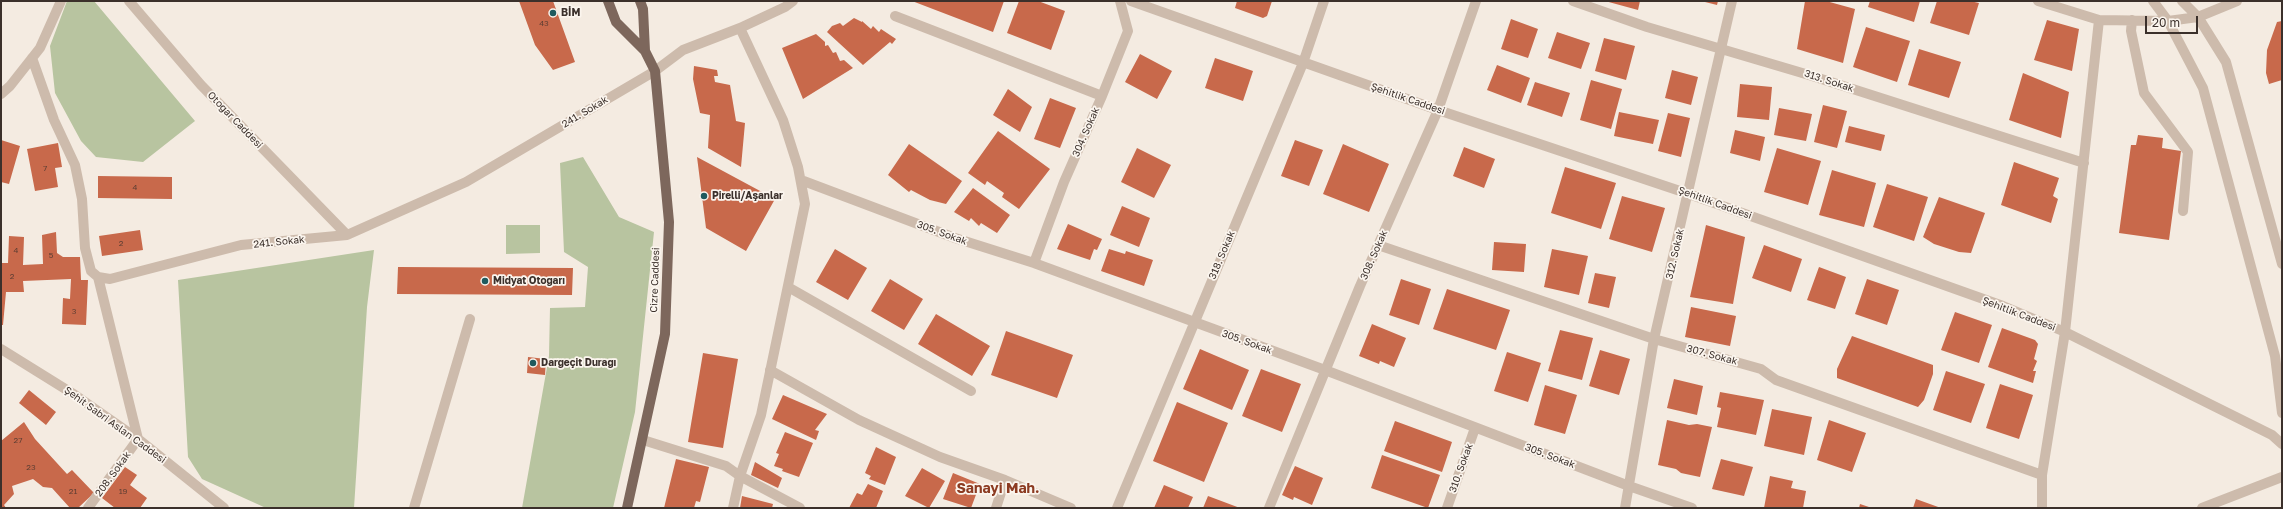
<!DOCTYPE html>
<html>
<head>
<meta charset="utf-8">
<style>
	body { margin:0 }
	#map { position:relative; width:2283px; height:509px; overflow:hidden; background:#f4ebe1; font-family:"Golos Text",sans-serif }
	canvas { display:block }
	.frame { position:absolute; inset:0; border:2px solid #3b302b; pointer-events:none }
	.scale { position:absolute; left:2145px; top:16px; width:53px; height:18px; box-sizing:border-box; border:2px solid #3b302b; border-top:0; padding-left:5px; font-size:12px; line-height:14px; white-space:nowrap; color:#3b302b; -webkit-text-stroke:3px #fbf5ee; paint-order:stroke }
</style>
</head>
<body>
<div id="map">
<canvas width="2283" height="509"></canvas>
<div class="frame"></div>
<div class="scale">20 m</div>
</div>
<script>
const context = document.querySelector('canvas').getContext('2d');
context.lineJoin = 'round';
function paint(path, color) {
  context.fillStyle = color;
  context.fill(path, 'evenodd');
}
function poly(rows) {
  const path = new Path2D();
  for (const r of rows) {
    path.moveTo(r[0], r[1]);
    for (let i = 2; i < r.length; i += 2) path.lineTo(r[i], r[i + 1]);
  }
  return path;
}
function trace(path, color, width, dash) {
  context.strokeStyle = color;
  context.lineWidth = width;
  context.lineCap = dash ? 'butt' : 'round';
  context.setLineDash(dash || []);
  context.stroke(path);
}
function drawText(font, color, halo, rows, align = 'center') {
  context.font = font + ' "Golos Text",sans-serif';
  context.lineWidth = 3.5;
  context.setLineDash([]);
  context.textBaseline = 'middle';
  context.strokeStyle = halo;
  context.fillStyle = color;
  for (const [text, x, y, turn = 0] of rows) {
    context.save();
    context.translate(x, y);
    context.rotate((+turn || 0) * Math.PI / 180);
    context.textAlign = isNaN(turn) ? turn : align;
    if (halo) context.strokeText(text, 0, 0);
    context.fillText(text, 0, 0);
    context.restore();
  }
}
const green = poly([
	[67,1,94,1,195,121,143,162,96,157,81,141,55,93,50,46],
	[583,157,619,217,654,232,635,412,613,508,522,508,549,356,550,308,585,307,588,267,564,252,560,163],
	[506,225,540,225,540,253,506,254],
	[374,250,367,307,354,508,266,508,202,479,188,457,178,280]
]);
const building = poly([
	[519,1,553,1,575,62,553,70,535,45],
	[912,1,1004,1,993,32],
	[1019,1,1038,1,1065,11,1051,50,1007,33],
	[1237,1,1272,1,1267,16,1263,18,1235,8],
	[1605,1,1640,1,1638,10],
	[1701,1,1718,1,1717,5],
	[1805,1,1826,1,1855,9,1843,63,1797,49],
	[1870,1,1920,1,1914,22,1868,7],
	[1937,1,1970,1,1979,3,1969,35,1930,23],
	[854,18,862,22,862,21,871,29,873,26,879,32,881,29,896,39,892,44,890,42,863,65,827,32,832,26,840,23,843,26],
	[1511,19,1538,29,1528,58,1501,49],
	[2047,20,2079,29,2072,71,2034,60],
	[2282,21,2282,80,2269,84,2266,73,2267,50,2277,22],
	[1866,27,1910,41,1897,82,1853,67],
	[1557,32,1590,43,1581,69,1548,58],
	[816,34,825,42,825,46,828,45,833,53,836,52,840,61,844,60,853,68,803,99,782,48],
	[1604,38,1635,46,1626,80,1595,71],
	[1919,49,1961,62,1949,98,1908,85],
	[1140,54,1172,71,1157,99,1125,82],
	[1215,58,1253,71,1243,101,1205,88],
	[1497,65,1530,78,1521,103,1487,90],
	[694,66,717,70,718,76,714,76,715,82,730,85,736,121,745,123,741,167,708,148,710,115,700,113,693,79],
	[1672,70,1698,77,1691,105,1665,98],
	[2023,73,2069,92,2061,138,2009,120],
	[1591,80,1622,89,1611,129,1580,120],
	[1535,82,1570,93,1562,117,1527,105],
	[1740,84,1772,87,1769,120,1737,117],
	[1008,89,1032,107,1020,132,993,115],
	[1050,98,1076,108,1060,148,1034,139],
	[1823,105,1847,111,1837,148,1814,142],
	[1779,108,1812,114,1806,141,1774,135],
	[1619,112,1659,120,1653,144,1614,136],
	[1668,113,1690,118,1681,157,1658,151],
	[1849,126,1885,135,1881,151,1845,142],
	[1735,130,1765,137,1760,161,1730,153],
	[998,131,1050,169,1019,209,1002,197,1004,193,987,181,985,185,968,173],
	[2138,135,2163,138,2162,148,2181,151,2169,240,2119,233,2131,145,2136,145],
	[1,140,20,146,9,184,1,182],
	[1295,140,1323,150,1309,186,1281,176],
	[58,143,62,167,55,168,58,187,35,191,27,149],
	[909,144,962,181,946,204,930,200,911,190,909,192,888,175],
	[1343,144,1389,164,1369,212,1323,194],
	[1464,147,1495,159,1484,188,1453,176],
	[1137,148,1171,165,1154,198,1121,182],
	[1777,148,1821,161,1808,205,1764,192],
	[697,157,775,199,746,251,706,228],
	[2014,162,2059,178,2053,196,2058,199,2051,223,2001,205],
	[1565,167,1616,183,1601,229,1551,213],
	[1832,170,1876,183,1864,227,1819,215],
	[98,176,172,177,172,199,98,198],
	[1887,184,1928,197,1914,241,1873,227],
	[973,188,1010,215,997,233,981,223,979,226,971,218,969,221,954,212],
	[1622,196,1665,208,1652,252,1609,239],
	[1939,197,1985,213,1971,253,1959,252,1934,244,1923,237],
	[1122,206,1150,218,1139,247,1110,235],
	[1068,224,1102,239,1097,250,1094,249,1090,260,1057,249],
	[1706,225,1745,237,1733,304,1690,297],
	[140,230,143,250,102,256,99,236],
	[56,232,57,253,63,257,80,257,81,280,88,280,86,325,62,324,63,298,70,299,71,279,23,281,24,292,6,292,3,325,1,325,1,263,8,263,9,236,24,237,23,265,43,264,42,235],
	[1494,242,1526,244,1524,272,1492,270],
	[1764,245,1802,259,1791,292,1752,278],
	[835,249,867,268,848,300,816,282],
	[1109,249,1125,254,1126,251,1153,260,1144,286,1101,271],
	[1552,249,1588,256,1579,295,1544,287],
	[398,267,573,268,572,295,397,294],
	[1819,267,1846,277,1835,309,1807,300],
	[1595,273,1616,277,1609,308,1588,303],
	[890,279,923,299,904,330,871,311],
	[1401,279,1431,289,1419,325,1389,315],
	[1867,279,1899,290,1887,325,1855,314],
	[1447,289,1510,310,1496,350,1433,329],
	[1691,307,1736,316,1730,346,1685,337],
	[1955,312,1992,325,1979,363,1941,350],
	[936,314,990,346,972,376,918,344],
	[1372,324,1406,338,1394,367,1380,361,1379,364,1359,356],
	[2002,328,2035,340,2038,344,2034,359,2037,361,2033,371,2036,371,2033,383,1988,367],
	[1560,330,1593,338,1582,380,1548,371],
	[1006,331,1073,355,1057,398,991,375],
	[1852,336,1933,365,1933,374,1924,400,1918,407,1837,378,1837,369],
	[1200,349,1249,370,1232,410,1183,389],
	[1600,350,1630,359,1619,395,1589,386],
	[1507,352,1541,363,1528,402,1494,391],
	[703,353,738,359,723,448,688,442],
	[528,357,546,359,545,375,527,373],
	[1261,369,1301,384,1282,432,1242,416],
	[1946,371,1985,384,1971,423,1933,410],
	[1674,379,1703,386,1697,415,1667,408],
	[2000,384,2033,395,2019,439,1986,428],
	[1545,385,1577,395,1565,434,1534,425],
	[29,390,56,412,46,425,19,403],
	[1720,392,1764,400,1756,435,1717,427,1721,408,1717,407],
	[783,395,827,414,815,430,819,431,816,440,772,419],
	[1177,402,1228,423,1204,482,1153,461],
	[1772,409,1812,417,1804,455,1764,446],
	[1667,420,1689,425,1697,424,1712,427,1700,477,1681,473,1676,469,1658,465],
	[1829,420,1866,433,1852,472,1817,460],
	[1395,421,1452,442,1442,472,1384,451],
	[24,422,35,439,67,474,72,470,94,493,78,508,70,508,52,488,43,487,33,479,12,486,14,494,4,505,6,508,1,508,1,441],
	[785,432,813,443,799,477,782,471,783,469,774,466,779,454,776,453],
	[876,447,896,457,885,485,869,479,871,476,865,473],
	[1382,455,1440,475,1428,508,1371,488],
	[676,459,709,467,700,502,696,501,694,508,664,508],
	[1721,459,1753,467,1744,496,1712,489],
	[755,462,782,478,778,488,751,475],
	[1295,466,1323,478,1312,505,1294,497,1293,500,1282,495],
	[125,467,137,475,130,485,147,498,140,508,115,508,102,498],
	[922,468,945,481,929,508,905,496],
	[953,473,980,484,971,508,943,499],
	[1770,476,1793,481,1791,488,1806,491,1803,508,1764,508],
	[868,484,883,491,876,508,849,508,857,493,862,495],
	[1164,485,1193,497,1188,508,1154,508],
	[742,496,773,504,772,508,740,508],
	[1208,496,1240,508,1203,508],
	[1916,499,1941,508,1913,508],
	[1860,504,1872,508,1859,508]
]);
const minor = poly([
	[129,1,201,85,347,235],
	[1131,1,1438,110,1689,194,2003,306,2065,332,2272,435,2282,444],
	[1573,1,1647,27,1809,75,2084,163],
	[2038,1,2099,20,2168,21,2198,17,2237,1],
	[2153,1,2168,21,2203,88,2275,356,2282,413],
	[2182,1,2198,17,2226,62,2282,264],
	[895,16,1102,96],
	[2132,20,2131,31,2144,93,2188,152,2183,211],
	[32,58,54,120,75,165,82,199,85,248,91,271,98,277,110,279,241,245,347,235,466,182,655,71,683,50,740,28,785,7,793,1],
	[1,94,10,86,40,48,61,1],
	[801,180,955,238,1034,263,1325,370,1629,486,1692,508],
	[1378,245,1654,339,1761,369,1776,380,2042,475],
	[1034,263,1064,182,1102,96,1128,31,1120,1],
	[788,287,971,391],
	[1,349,75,395,138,439,224,508],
	[770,370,859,420,940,457,1005,480,1071,508],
	[643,440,726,466,740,476,800,508],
	[88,508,138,439,98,277],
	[414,508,470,319],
	[733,508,740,476,761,415,805,204,798,167,783,120,740,28],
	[996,508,1005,480],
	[1117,508,1303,63,1324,1],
	[1269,508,1360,286,1438,110,1476,1],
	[1447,508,1475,428],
	[1625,508,1654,339,1732,1],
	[2042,508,2042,475,2065,332,2099,20],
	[2202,508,2282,477]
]);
const major = poly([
	[608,1,616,22,645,51,655,71,669,222,665,334,627,508],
	[640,1,643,9,645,51]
]);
const markers = [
	[553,13,4,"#1f5a5e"],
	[704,196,4,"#1f5a5e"],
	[485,281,4,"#1f5a5e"],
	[533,363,4,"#1f5a5e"]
];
const numberNames = [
	["43",544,23],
	["7",45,168],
	["4",135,187],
	["2",121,243],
	["4",16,250],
	["5",51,255],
	["2",12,276],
	["3",74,311],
	["27",18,440],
	["23",31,467],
	["21",73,491],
	["19",123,491]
];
const poiNames = [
	["BİM",561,13],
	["Pirelli/Aşanlar",712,196],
	["Midyat Otogarı",493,281],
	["Dargeçit Durağı",541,363]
];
const streetNames = [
	["313. Sokak",1829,81,18],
	["Şehitlik Caddesi",1408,99,19],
	["241. Sokak",585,112,-31],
	["Otogar Caddesi",235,120,46],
	["304. Sokak",1086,132,-66],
	["Şehitlik Caddesi",1715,203,20],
	["305. Sokak",942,233,20],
	["241. Sokak",279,242,-6],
	["312. Sokak",1675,254,-77],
	["318. Sokak",1222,255,-67],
	["308. Sokak",1374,255,-66],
	["Cizre Caddesi",655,280,-88],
	["Şehitlik Caddesi",2019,314,21],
	["305. Sokak",1247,342,20],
	["307. Sokak",1712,355,15],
	["Şehit Sabri Aslan Caddesi",115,425,36],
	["305. Sokak",1550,456,21],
	["310. Sokak",1461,468,-70],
	["208. Sokak",113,474,-54]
];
const districtNames = [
	["Sanayi Mah.",998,489]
];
paint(green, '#b8c4a0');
paint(building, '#c8694b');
trace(minor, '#cdbbac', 10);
trace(major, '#7d675c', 10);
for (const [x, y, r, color] of markers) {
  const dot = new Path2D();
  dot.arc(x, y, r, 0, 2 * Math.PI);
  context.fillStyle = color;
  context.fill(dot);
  trace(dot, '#fbf5ee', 1.5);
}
drawText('8px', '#5e3e33', null, numberNames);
drawText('bold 10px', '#3b302b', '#fbf5ee', poiNames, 'left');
drawText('10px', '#3b302b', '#fbf5ee', streetNames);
drawText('bold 14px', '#8c3b22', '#fbf5ee', districtNames);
</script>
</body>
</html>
